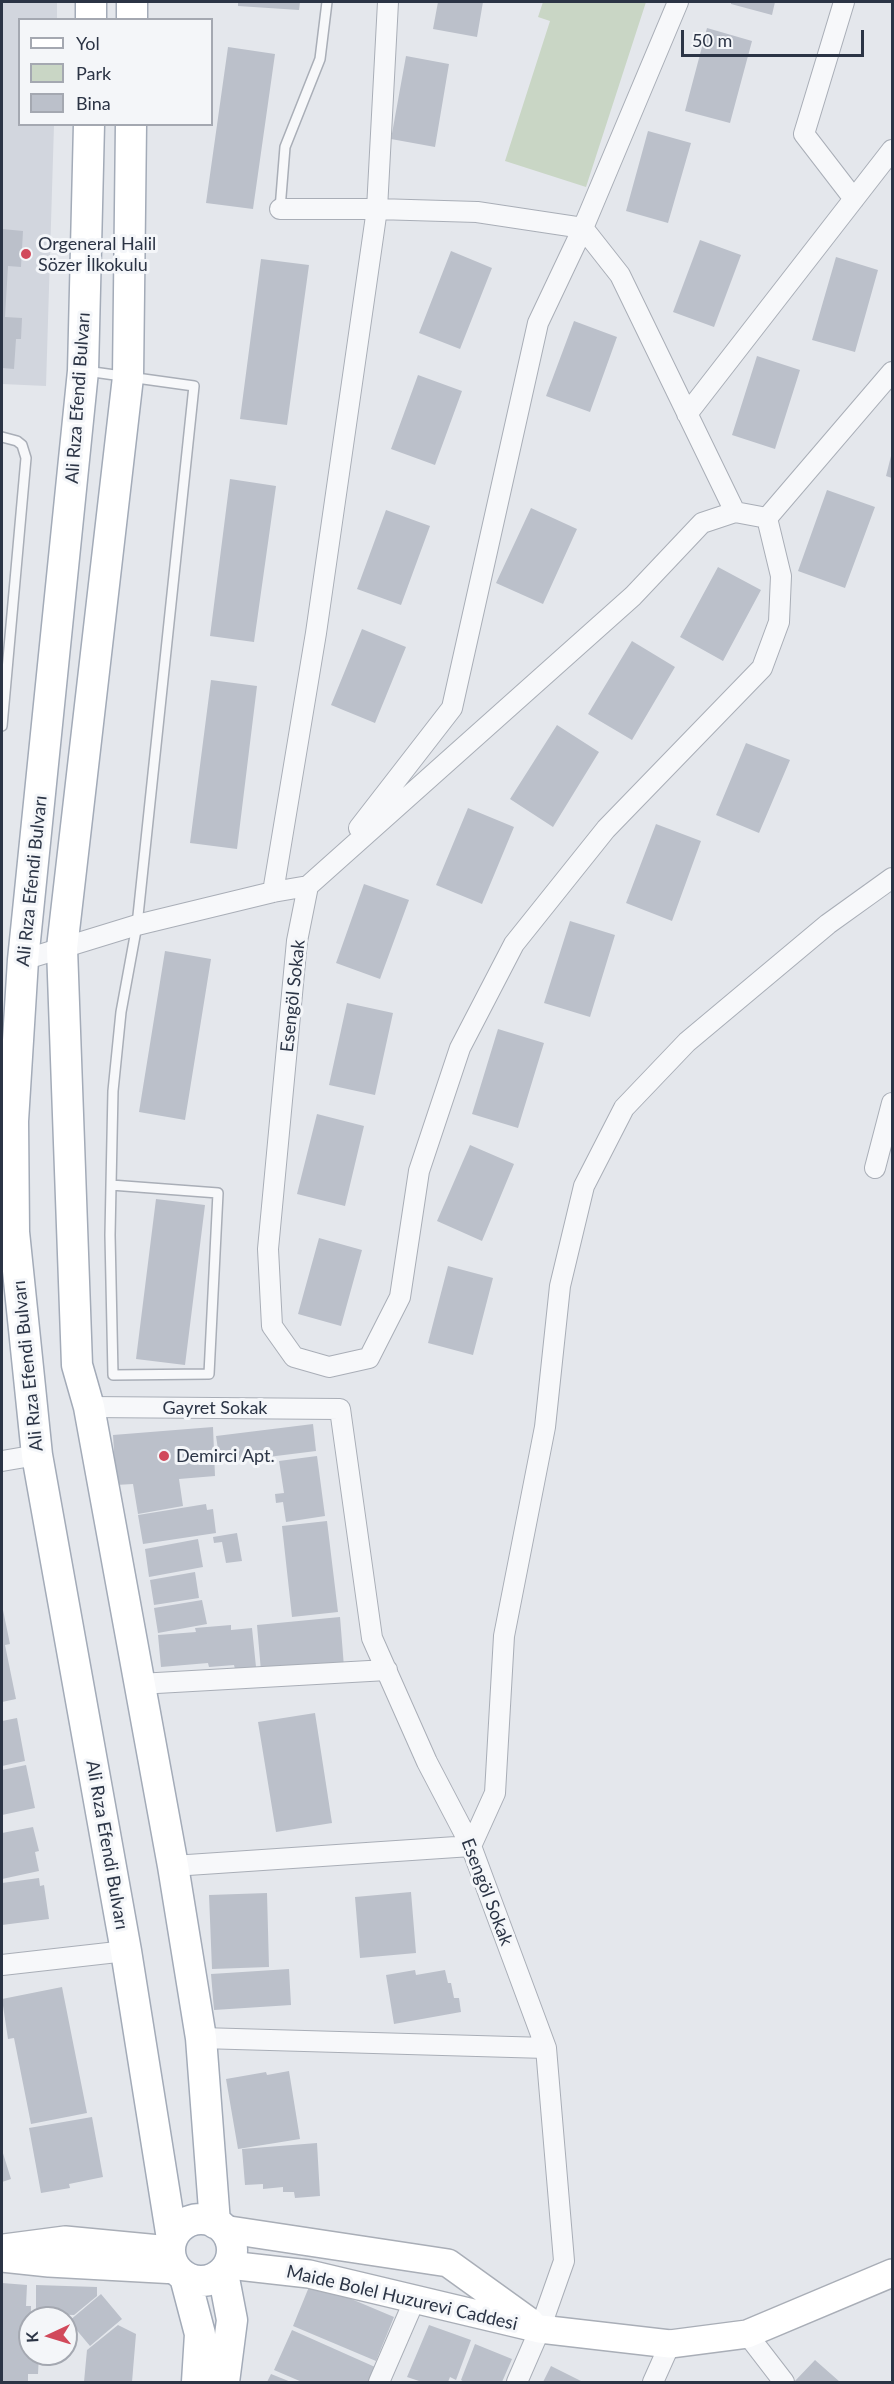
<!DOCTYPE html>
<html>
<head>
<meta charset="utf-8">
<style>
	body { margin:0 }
	#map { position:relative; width:894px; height:2384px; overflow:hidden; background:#e4e7ec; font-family:Lato,sans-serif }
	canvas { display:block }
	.frame { position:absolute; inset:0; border:3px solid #2b3445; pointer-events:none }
	.legend { position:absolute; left:18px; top:18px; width:195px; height:108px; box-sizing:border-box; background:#f4f6f9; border:2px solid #a4a8b1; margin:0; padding:8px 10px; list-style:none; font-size:18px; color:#2b3445 }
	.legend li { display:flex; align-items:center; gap:12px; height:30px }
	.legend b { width:30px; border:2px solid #a4a8b1 }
	.north { position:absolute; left:18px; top:2306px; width:60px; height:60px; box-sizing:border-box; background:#f4f6f9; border:2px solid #a4a8b1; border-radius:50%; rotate:266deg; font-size:16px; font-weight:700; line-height:24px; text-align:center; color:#2b3445 }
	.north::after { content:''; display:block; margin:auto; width:21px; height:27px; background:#d1495b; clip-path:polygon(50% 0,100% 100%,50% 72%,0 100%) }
	.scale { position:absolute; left:681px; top:30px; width:183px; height:27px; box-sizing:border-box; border:3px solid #2b3445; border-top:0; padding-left:8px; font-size:18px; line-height:21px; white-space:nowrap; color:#2b3445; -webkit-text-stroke:4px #f4f6f9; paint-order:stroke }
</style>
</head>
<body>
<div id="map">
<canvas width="894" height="2384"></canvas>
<div class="frame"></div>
<ul class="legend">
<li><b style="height:8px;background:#fff"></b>Yol</li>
<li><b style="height:16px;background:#c9d6c5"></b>Park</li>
<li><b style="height:16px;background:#bbc0ca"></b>Bina</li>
</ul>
<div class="north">K</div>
<div class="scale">50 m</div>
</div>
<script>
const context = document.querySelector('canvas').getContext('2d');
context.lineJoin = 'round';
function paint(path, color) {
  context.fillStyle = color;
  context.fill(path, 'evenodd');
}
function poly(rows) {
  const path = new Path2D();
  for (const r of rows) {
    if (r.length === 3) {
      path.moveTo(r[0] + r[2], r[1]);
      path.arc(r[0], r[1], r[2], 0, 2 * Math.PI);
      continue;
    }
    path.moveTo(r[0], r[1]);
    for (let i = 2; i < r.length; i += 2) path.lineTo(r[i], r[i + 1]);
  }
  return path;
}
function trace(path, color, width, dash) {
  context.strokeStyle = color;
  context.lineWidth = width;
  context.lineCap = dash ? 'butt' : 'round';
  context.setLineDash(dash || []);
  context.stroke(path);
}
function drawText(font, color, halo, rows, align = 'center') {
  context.font = font + ' Lato,sans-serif';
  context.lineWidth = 6;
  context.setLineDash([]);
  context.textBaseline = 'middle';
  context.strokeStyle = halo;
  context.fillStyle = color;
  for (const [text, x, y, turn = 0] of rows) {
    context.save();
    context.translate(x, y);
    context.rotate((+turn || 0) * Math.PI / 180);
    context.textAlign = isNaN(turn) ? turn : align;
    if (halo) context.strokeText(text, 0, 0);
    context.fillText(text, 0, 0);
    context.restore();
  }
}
const built = poly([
	[2,2,57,2,57,19,20,20,20,124,54,125,46,386,2,384]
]);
const green = poly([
	[543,2,646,2,586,187,505,161,550,21,538,17]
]);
const building = poly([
	[238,2,300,2,299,10,238,6],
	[438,2,483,2,477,37,433,29],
	[731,2,775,2,772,15,731,4],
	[707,28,752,41,730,123,685,111],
	[228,47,275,54,253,209,206,203],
	[406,56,449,64,435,147,391,139],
	[648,131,691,143,668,223,626,211],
	[2,229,23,231,21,267,8,266,5,317,22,318,21,339,16,339,14,369,2,368],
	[700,240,741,255,714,327,673,312],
	[451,251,492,268,460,349,419,333],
	[836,257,878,270,855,352,812,340],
	[261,259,309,265,287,425,240,419],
	[574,321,617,337,590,412,546,396],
	[757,356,800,370,775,449,732,435],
	[418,375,462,391,435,465,391,449],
	[892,452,892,478,886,476],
	[230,479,276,486,254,642,210,636],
	[827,490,875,507,845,588,798,571],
	[531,508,577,529,543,604,496,583],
	[386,510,430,526,401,605,357,589],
	[718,567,761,590,723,661,680,637],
	[362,629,406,647,375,723,331,705],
	[632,641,675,667,632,740,588,714],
	[211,680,257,686,237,849,190,843],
	[557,725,599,752,553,827,510,799],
	[746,743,790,760,759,833,716,815],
	[468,808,514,827,482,904,436,885],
	[656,824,701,841,672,921,626,903],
	[364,884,409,900,380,979,336,963],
	[570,921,615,935,590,1017,544,1003],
	[165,951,211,959,185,1120,139,1112],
	[347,1003,393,1013,375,1095,329,1085],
	[498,1029,544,1043,518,1128,472,1114],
	[317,1114,364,1126,345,1206,297,1194],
	[470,1145,514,1164,482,1241,437,1221],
	[156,1199,205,1205,185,1365,136,1359],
	[319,1238,362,1250,341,1326,298,1314],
	[448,1266,493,1278,473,1355,428,1343],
	[313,1424,316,1451,220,1463,216,1436],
	[213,1427,215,1476,179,1479,183,1506,138,1514,133,1484,116,1485,113,1435],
	[317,1456,325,1516,286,1522,283,1502,276,1503,275,1494,284,1493,279,1461],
	[206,1504,207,1510,213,1509,216,1533,143,1544,138,1515],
	[327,1521,338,1612,292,1617,282,1526],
	[237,1533,242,1561,226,1563,222,1542,214,1543,213,1537],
	[198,1539,203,1567,149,1577,145,1549],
	[195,1572,199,1598,154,1605,150,1580],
	[202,1600,207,1624,158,1633,154,1608],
	[3,1610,10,1644,5,1645,16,1699,2,1702],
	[340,1617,344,1667,261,1671,257,1625],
	[231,1625,231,1630,252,1628,256,1667,235,1669,234,1665,209,1667,208,1663,161,1667,158,1635,196,1632,195,1628],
	[315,1713,332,1823,276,1832,258,1722],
	[17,1718,25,1761,2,1766,2,1721],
	[26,1765,35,1808,2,1815,2,1770],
	[33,1827,39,1851,35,1852,39,1871,2,1879,2,1833],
	[39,1878,40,1886,44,1885,49,1919,2,1925,2,1883],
	[411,1892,416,1953,360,1958,355,1897],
	[267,1893,269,1967,212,1969,209,1895],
	[289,1969,291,2005,214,2010,211,1974],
	[415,1970,416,1975,445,1970,448,1983,451,1983,454,1998,459,1998,461,2012,394,2024,386,1975],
	[62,1987,87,2113,31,2124,14,2038,8,2039,2,1999],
	[289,2071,300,2139,238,2149,226,2079,266,2072,267,2075],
	[92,2117,103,2177,69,2184,70,2188,41,2193,29,2128],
	[317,2143,320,2196,295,2198,294,2192,283,2192,283,2187,263,2189,263,2184,245,2185,242,2149],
	[2,2150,11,2179,2,2182],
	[311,2282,394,2317,376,2361,293,2326],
	[2,2283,27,2285,26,2306,31,2306,30,2354,39,2354,38,2374,28,2374,28,2382,2,2382],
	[36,2285,97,2287,97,2296,74,2315,36,2314],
	[101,2294,122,2319,90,2346,69,2321],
	[118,2325,136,2334,132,2382,84,2382,87,2350],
	[429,2325,471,2340,456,2380,450,2377,448,2382,422,2382,407,2377],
	[292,2330,375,2367,368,2382,302,2382,274,2370],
	[475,2344,512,2359,502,2382,464,2382,461,2380],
	[815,2360,840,2382,794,2382],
	[551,2366,583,2382,543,2382],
	[271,2374,291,2382,267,2382]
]);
const service = poly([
	[280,209,285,147,320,59,327,2],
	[86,371,194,386,137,925,121,1012,113,1091,111,1185,110,1235,113,1375,209,1374,218,1193,111,1185],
	[2,437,17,441,22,445,26,458,2,726]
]);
const minor = poly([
	[678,2,583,228,620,275,735,512],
	[844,2,804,134,854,199],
	[280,209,377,209,388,2],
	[687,414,892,150],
	[767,518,892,372],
	[273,892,316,633,377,209,477,212,583,228,538,323,452,708,359,828],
	[23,960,137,925,273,892,308,886,297,941,268,1249,272,1326,294,1357,329,1367,369,1358,400,1297,419,1171,460,1048,514,944,606,829,762,668,779,622,781,576,767,518,735,512,702,523,633,596,308,886],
	[875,1168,892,1103],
	[89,1407,340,1409,372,1638,427,1762,471,1846,546,2048,564,2261,540,2329,517,2382],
	[2,1461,37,1455],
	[139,1684,387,1670],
	[173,1866,471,1846,495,1793,504,1636,545,1427,560,1286,584,1186,624,1108,687,1042,828,924,892,878],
	[2,1965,126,1951],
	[201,2038,546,2048],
	[747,2334,784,2382],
	[379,2382,415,2299],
	[653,2382,670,2344]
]);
const secondary = poly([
	[223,2229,448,2263,530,2322],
	[4,2248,65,2240,170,2250],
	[2,2258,49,2263,177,2270],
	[229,2265,309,2274,540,2329,670,2344,747,2334,892,2273]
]);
const primary = poly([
	[91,20,91,2],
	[132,20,132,2],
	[89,124,83,371,23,960,13,1121,14,1232,37,1455,126,1951,172,2239],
	[131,124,128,377,62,948,77,1365,89,1407,173,1866,201,2038,215,2223],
	[201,2250,31],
	[223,2273,232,2320,224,2382],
	[185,2277,200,2334,197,2382]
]);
const markers = [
	[26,254,6,"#d1495b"],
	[164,1456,6,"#d1495b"]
];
const poiNames = [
	["Orgeneral Halil",38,244],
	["Sözer İlkokulu",38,265],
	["Demirci Apt.",176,1456]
];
const streetNames = [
	["Ali Rıza Efendi Bulvarı",78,398,-86],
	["Ali Rıza Efendi Bulvarı",32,881,-84],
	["Esengöl Sokak",293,996,-84],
	["Ali Rıza Efendi Bulvarı",28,1366,-96],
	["Gayret Sokak",215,1408],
	["Ali Rıza Efendi Bulvarı",107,1845,80],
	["Esengöl Sokak",487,1892,69],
	["Maide Bolel Huzurevi Caddesi",402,2298,13]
];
paint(built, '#d2d6de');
paint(green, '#c9d6c5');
paint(building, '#bbc0ca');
trace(service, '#a9aeb7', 12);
trace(minor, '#a9aeb7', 22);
trace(secondary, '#a9aeb7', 30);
trace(primary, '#a3abb8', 33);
trace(service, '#f7f8fa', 9);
trace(minor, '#f7f8fa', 20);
trace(secondary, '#fff', 27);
trace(primary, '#fff', 30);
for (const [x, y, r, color] of markers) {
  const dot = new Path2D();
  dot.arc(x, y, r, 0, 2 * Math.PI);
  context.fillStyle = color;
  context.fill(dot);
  trace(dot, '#f4f6f9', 2);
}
drawText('18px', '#2b3445', '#f4f6f9', poiNames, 'left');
drawText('18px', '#2b3445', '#f4f6f9', streetNames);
</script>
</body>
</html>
